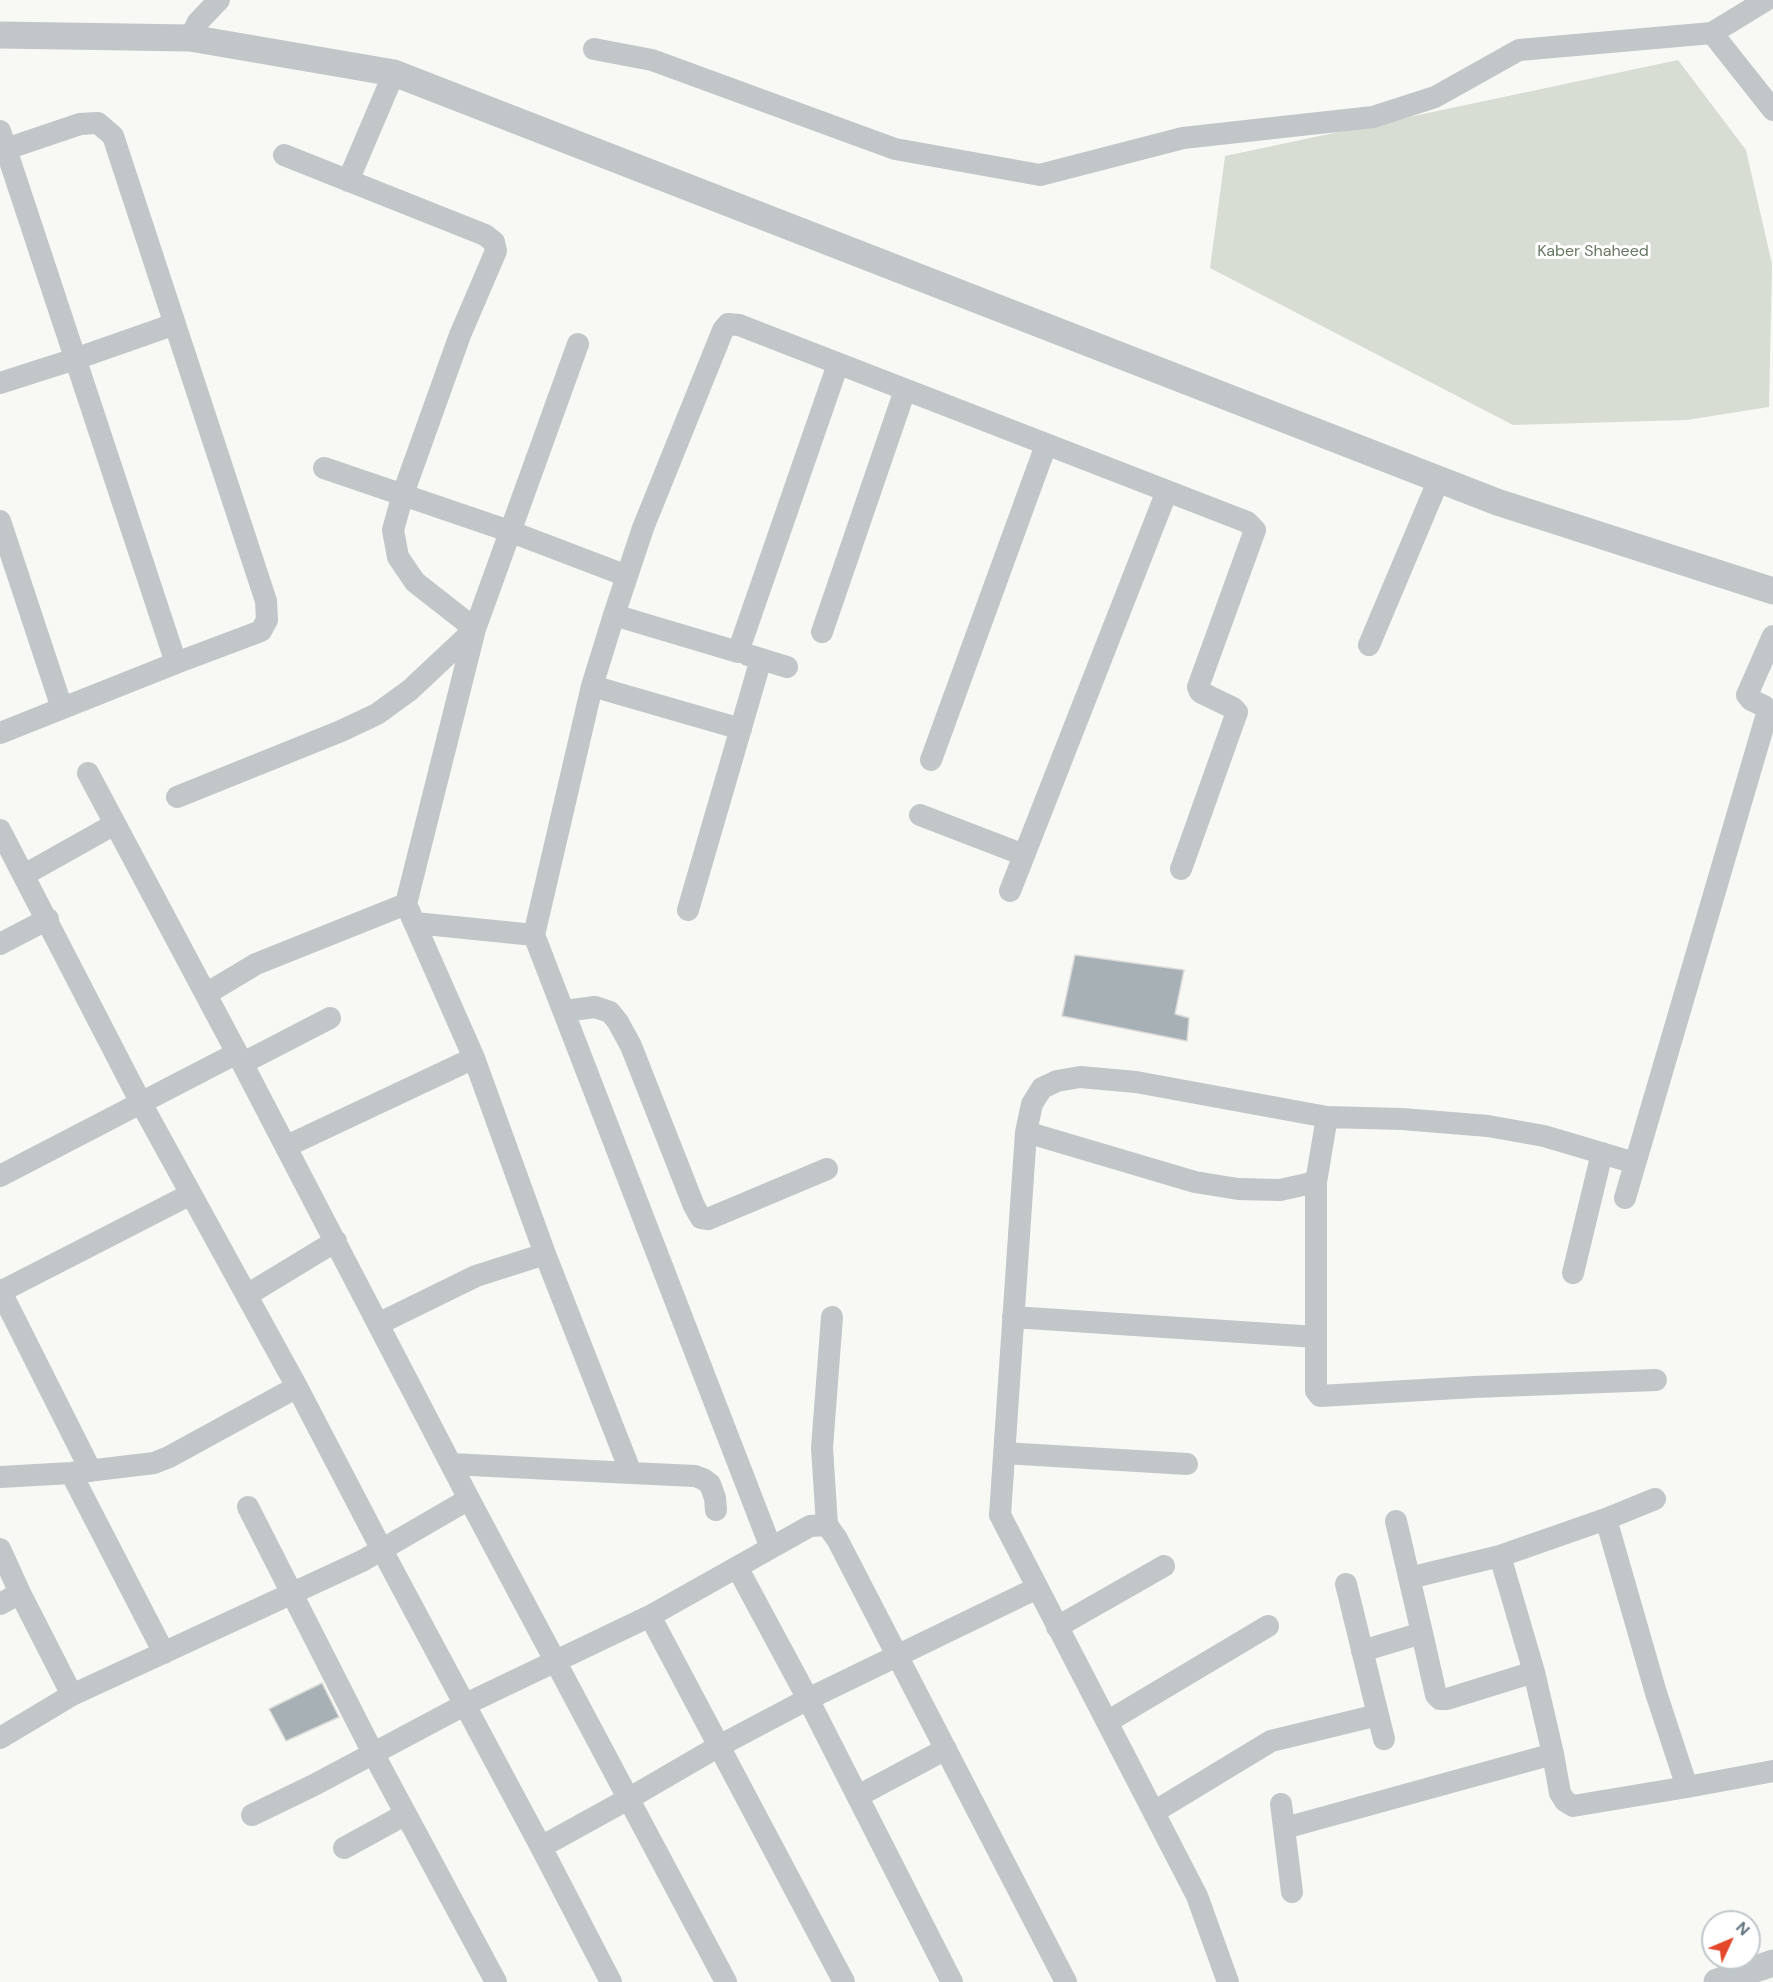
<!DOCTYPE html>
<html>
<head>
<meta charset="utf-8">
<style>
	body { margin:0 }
	#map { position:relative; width:1773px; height:1982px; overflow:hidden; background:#f8f8f5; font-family:"DM Sans",sans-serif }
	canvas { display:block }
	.north { position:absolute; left:1701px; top:1910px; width:60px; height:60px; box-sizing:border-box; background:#fff; border:2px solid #c1c8cc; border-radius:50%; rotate:46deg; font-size:16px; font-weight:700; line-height:24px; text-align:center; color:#637680 }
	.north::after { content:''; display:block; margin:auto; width:21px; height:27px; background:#e3482a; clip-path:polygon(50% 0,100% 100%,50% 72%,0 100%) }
</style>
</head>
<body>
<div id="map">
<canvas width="1773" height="1982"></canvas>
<div class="north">N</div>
</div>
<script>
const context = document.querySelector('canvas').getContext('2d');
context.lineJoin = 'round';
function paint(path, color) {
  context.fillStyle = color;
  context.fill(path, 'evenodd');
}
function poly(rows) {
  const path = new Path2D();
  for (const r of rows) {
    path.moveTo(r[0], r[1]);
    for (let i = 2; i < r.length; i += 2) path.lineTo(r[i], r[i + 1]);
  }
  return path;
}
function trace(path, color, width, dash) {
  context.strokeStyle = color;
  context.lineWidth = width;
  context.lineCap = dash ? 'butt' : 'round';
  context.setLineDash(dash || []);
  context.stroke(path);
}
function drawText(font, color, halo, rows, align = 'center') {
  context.font = font + ' "DM Sans",sans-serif';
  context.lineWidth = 6;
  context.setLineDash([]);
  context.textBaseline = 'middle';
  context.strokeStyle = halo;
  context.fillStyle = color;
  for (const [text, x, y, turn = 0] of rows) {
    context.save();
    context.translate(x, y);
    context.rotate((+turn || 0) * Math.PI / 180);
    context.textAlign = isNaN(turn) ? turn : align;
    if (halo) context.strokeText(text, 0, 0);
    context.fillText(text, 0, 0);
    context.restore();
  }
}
const green = poly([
	[1678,60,1746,150,1772,264,1769,407,1687,420,1513,425,1210,268,1225,156]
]);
const building = poly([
	[1075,955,1184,970,1175,1014,1189,1018,1187,1041,1062,1016,1075,955],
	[322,1683,339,1717,286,1741,269,1709,322,1683]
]);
const minor = poly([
	[1712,33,1773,110],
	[190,38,198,22,219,0],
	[594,49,652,60,895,149,1040,175,1183,138,1373,117,1435,97,1519,50,1712,33,1766,0],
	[0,131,176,663,0,733],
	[6,149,80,124,98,123,113,136,266,601,267,620,261,631,176,663],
	[348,181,394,73],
	[0,383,75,359,175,324],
	[324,468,509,531,627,576],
	[0,521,62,708],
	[614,615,738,652,838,364],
	[822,632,905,390],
	[1369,645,1439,479],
	[748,655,787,667],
	[592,686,741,729],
	[931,760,1046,445],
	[88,773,237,1053],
	[177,797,341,731,377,714,410,690,475,629,415,582,398,557,393,530,403,494,460,335,496,251,494,242,485,235,284,155],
	[920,815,1024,855],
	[0,830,141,1103,297,1387,169,1457,154,1463,71,1473,0,1477],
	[24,875,115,824],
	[1010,891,1167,491],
	[406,904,475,629,578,344],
	[688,910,761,659],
	[415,923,534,935],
	[0,944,48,919],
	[206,994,256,964,406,904,474,1058,545,1254,631,1473,451,1464],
	[564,1011,595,1007,610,1012,618,1022,631,1046,694,1206,701,1218,708,1219,827,1169],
	[243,1063,330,1018],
	[1327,1117,1316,1182,1316,1391,1320,1396,1474,1387,1656,1380],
	[1026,1132,1195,1182,1238,1189,1280,1190,1316,1182],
	[287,1146,474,1058],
	[0,1176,237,1053,469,1499,726,1982],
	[1625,1198,1766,717,1767,711,1764,706,1751,700,1747,695,1773,636],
	[1573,1273,1602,1153],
	[0,1290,91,1471],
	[0,1292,191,1194],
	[247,1295,336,1241],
	[1013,1317,1316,1337],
	[378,1324,476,1276,545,1254],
	[297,1387,382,1550,541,1847,611,1982],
	[1004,1453,1187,1464],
	[71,1473,164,1653],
	[631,1473,695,1476,703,1479,710,1484,715,1498,716,1510],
	[248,1507,373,1753,496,1982],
	[827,1525,822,1448,832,1317],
	[771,1548,534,935,592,686,614,615,643,528,723,330,728,324,739,325,1247,522,1255,530,1198,687,1200,692,1233,708,1237,712,1181,869],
	[0,1549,20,1593,72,1695,362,1561,469,1499],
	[1500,1556,1606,1519,1655,1499],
	[737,1567,808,1699,952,1982],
	[1409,1578,1500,1556,1534,1672,1553,1754,1560,1793,1565,1801,1573,1806,1687,1787,1656,1693,1606,1519],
	[1346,1584,1378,1715],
	[0,1604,20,1593],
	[650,1616,844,1982],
	[1057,1627,1164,1566],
	[1422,1633,1436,1695,1440,1699,1447,1699,1534,1672],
	[1362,1651,1422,1633,1396,1521],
	[1107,1722,1268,1626],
	[0,1738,72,1695],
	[1687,1787,1773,1771],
	[858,1796,946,1749],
	[1281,1804,1292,1892],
	[1154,1812,1271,1741,1378,1715,1384,1739],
	[252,1815,314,1785,466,1704,650,1616,810,1526,827,1525,837,1539,1066,1982],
	[1285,1828,1553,1754],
	[541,1847,628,1799,719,1746,808,1699,1037,1588],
	[344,1848,406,1814],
	[1228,1982,1197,1896,1000,1515,1026,1132,1032,1104,1042,1088,1057,1081,1080,1077,1136,1082,1327,1117,1402,1119,1488,1126,1544,1136,1635,1163]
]);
const tertiary = poly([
	[0,35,190,38,394,73,1497,502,1773,591],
	[1717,1982,1773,1963]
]);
const parkNames = [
	["Kaber Shaheed",1593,252]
];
paint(green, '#d8ddd4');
paint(building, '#a6b0b5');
trace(building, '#dadad8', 1.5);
trace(minor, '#c1c6c9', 22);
trace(tertiary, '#c1c6c9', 27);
drawText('16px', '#677962', '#fff', parkNames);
</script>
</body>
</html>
